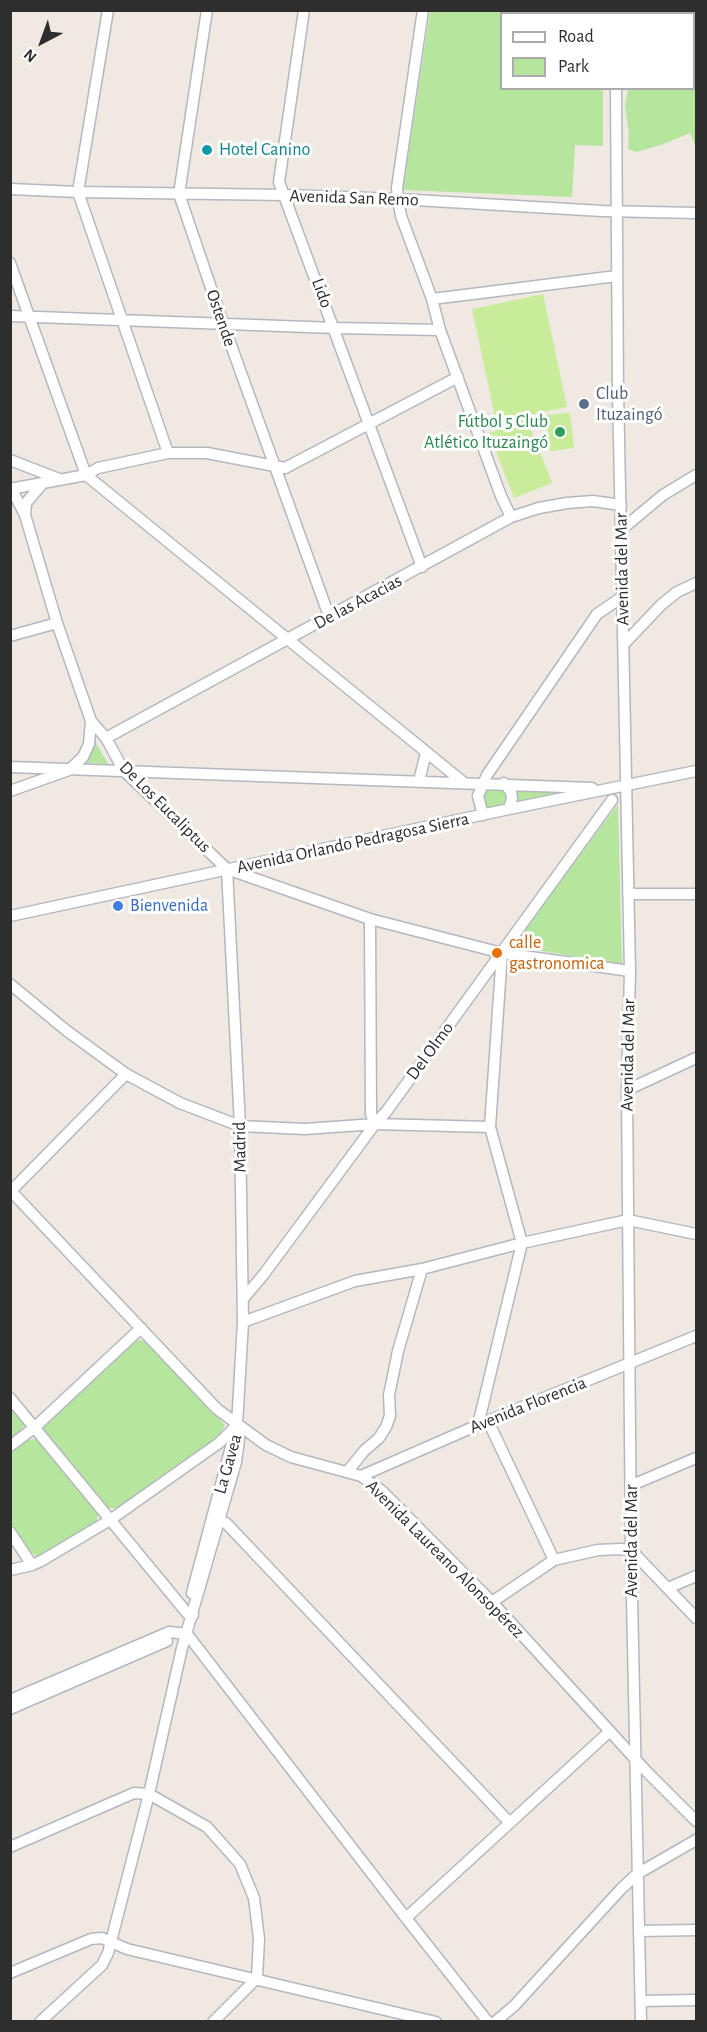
<!DOCTYPE html>
<html>
<head>
<meta charset="utf-8">
<style>
	body { margin:0 }
	#map { position:relative; width:707px; height:2032px; overflow:hidden; background:#efe9e1; font-family:"Alegreya Sans",sans-serif }
	canvas { display:block }
	.frame { position:absolute; inset:0; border:12px solid #2e2e2e; pointer-events:none }
	.legend { position:absolute; left:500px; top:12px; width:195px; height:78px; box-sizing:border-box; background:#fff; border:2px solid #ababab; margin:0; padding:8px 10px; list-style:none; font-size:18px; color:#2e2e2e }
	.legend li { display:flex; align-items:center; gap:12px; height:30px }
	.legend b { width:30px; border:2px solid #ababab }
	.north { position:absolute; left:12px; top:12px; width:60px; height:60px; -webkit-text-stroke:4px #fff; paint-order:stroke; rotate:221deg; font-size:16px; font-weight:700; line-height:24px; text-align:center; color:#2e2e2e }
	.north::after { content:''; display:block; margin:auto; width:21px; height:27px; background:#2e2e2e; clip-path:polygon(50% 0,100% 100%,50% 72%,0 100%) }
</style>
</head>
<body>
<div id="map">
<canvas width="707" height="2032"></canvas>
<div class="frame"></div>
<ul class="legend">
<li><b style="height:8px;background:#fff"></b>Road</li>
<li><b style="height:16px;background:#b6e59e"></b>Park</li>
</ul>
<div class="north">N</div>
</div>
<script>
const context = document.querySelector('canvas').getContext('2d');
context.lineJoin = 'round';
function paint(path, color) {
  context.fillStyle = color;
  context.fill(path, 'evenodd');
}
function poly(rows) {
  const path = new Path2D();
  for (const r of rows) {
    path.moveTo(r[0], r[1]);
    for (let i = 2; i < r.length; i += 2) path.lineTo(r[i], r[i + 1]);
  }
  return path;
}
function trace(path, color, width, dash) {
  context.strokeStyle = color;
  context.lineWidth = width;
  context.lineCap = dash ? 'butt' : 'round';
  context.setLineDash(dash || []);
  context.stroke(path);
}
function drawText(font, color, halo, rows, align = 'center') {
  context.font = font + ' "Alegreya Sans",sans-serif';
  context.lineWidth = 6;
  context.setLineDash([]);
  context.textBaseline = 'middle';
  context.strokeStyle = halo;
  context.fillStyle = color;
  for (const [text, x, y, turn = 0] of rows) {
    context.save();
    context.translate(x, y);
    context.rotate((+turn || 0) * Math.PI / 180);
    context.textAlign = isNaN(turn) ? turn : align;
    if (halo) context.strokeText(text, 0, 0);
    context.fillText(text, 0, 0);
    context.restore();
  }
}
const green = poly([
	[430,11,603,11,603,14,502,14,502,88,603,89,603,146,575,145,572,197,403,190],
	[637,11,696,11,696,147,690,133,661,145,636,152,628,149,629,134,625,106,628,89,694,88,694,14,637,13],
	[94,740,108,764,87,763],
	[483,787,580,791,487,811],
	[618,804,622,964,512,946],
	[141,1340,147,1343,225,1425,218,1437,118,1508,108,1508,103,1505,44,1433,44,1427,134,1341],
	[10,1407,24,1425,21,1433,10,1441],
	[35,1439,39,1441,97,1512,98,1516,95,1524,42,1555,37,1556,31,1553,11,1523,11,1453,28,1440]
]);
const pitch = poly([
	[543,294,567,407,496,422,472,309],
	[570,413,574,448,550,451,546,415],
	[527,419,552,483,514,498,489,433]
]);
const minor = poly([
	[108,10,78,192,168,453],
	[207,10,179,194,223,323,329,616],
	[304,10,279,182,422,567],
	[423,10,397,188,398,199,401,216,432,299,440,330,501,496,511,517],
	[615,10,615,14],
	[616,88,618,391,630,971,627,1090,631,1550,641,2022],
	[10,189,78,192,285,195,398,199,602,211,696,213],
	[10,263,86,475,98,468,168,453,207,453,285,468,458,377],
	[432,299,617,276],
	[10,316,335,328,440,330],
	[10,460,59,479],
	[11,488,25,515,57,623,91,721,106,738,124,771,227,869,370,919,502,953,630,971],
	[10,489,86,475,463,782],
	[25,515,26,503,43,483],
	[621,530,663,495,696,475],
	[10,636,57,623],
	[624,644,661,605,677,592,696,583],
	[106,738,511,517,539,508,567,503,593,501,621,505],
	[10,767,592,788],
	[419,781,426,753],
	[504,783,511,792,512,798,509,809],
	[10,791,69,770,83,757,89,744,91,721],
	[483,815,478,796,487,775,597,614,622,597],
	[628,894,696,894],
	[10,916,509,809,696,771],
	[370,919,371,1114,375,1124],
	[10,984,67,1031,126,1074,180,1103,240,1126,305,1129,375,1124,490,1127],
	[627,1090,696,1058],
	[10,1190,217,1409,266,1445,291,1457,361,1476,382,1491,492,1602,647,1772,696,1821],
	[10,1192,126,1074],
	[243,1299,264,1274,375,1124,386,1112,612,800],
	[243,1322,355,1281,422,1269,522,1243,628,1220,696,1234],
	[10,1398,187,1613,193,1615],
	[488,1421,554,1560],
	[478,1425,522,1243,490,1127,502,953],
	[10,1446,34,1428,141,1328],
	[347,1472,364,1451,379,1438,386,1427,390,1416,389,1395,398,1351,422,1269],
	[361,1476,478,1425,696,1336],
	[632,1485,696,1458],
	[212,1518,226,1523,509,1822],
	[10,1532,32,1565],
	[10,1570,32,1565,41,1561,110,1520,219,1443,237,1425],
	[668,1588,696,1576],
	[192,1593,236,1428],
	[492,1602,554,1560,598,1550,620,1549,631,1550,696,1618],
	[10,1700,169,1632,187,1634,406,1918,488,2022],
	[10,1709,167,1641],
	[10,1847,134,1793,149,1794,207,1827,240,1864,254,1898,259,1939,257,1978,213,2022],
	[406,1918,610,1731],
	[639,1931,696,1930],
	[10,1973,91,1939,102,1938,127,1949,436,2022],
	[641,2001,696,2000],
	[40,2022,102,1965,108,1953,149,1794,182,1648,236,1462,239,1440,237,1425,243,1322,240,1126,227,869],
	[495,2022,514,2006,621,1889,637,1874,696,1840]
]);
const markers = [
	[207,150,6,"#0f9aa8"],
	[584,404,6,"#5c6f8a"],
	[560,432,6,"#2e9e5b"],
	[118,906,6,"#3f7fe0"],
	[497,953,6,"#e8710a"]
];
const cultureNames = [
	["Hotel Canino",219,150]
];
const streetNames = [
	["Avenida San Remo",354,198,2],
	["Lido",322,293,70],
	["Ostende",221,318,71],
	["Avenida del Mar",622,569,-91],
	["De las Acacias",358,602,-28],
	["De Los Eucaliptus",165,807,45],
	["Avenida Orlando Pedragosa Sierra",353,843,-12],
	["Del Olmo",430,1051,-54],
	["Avenida del Mar",628,1055,-89],
	["Madrid",240,1147,-91],
	["Avenida Florencia",528,1405,-22],
	["La Gavea",228,1464,-74],
	["Avenida del Mar",632,1541,-90],
	["Avenida Laureano Alonsopérez",445,1559,45]
];
const serviceNames = [
	["Club",596,394],
	["Ituzaingó",596,415]
];
const leisureNames = [
	["Fútbol 5 Club",548,422],
	["Atlético Ituzaingó",548,443]
];
const shopNames = [
	["Bienvenida",130,906]
];
const foodNames = [
	["calle",509,943],
	["gastronomica",509,964]
];
paint(green, '#b6e59e');
paint(pitch, '#c9ec9a');
trace(minor, '#b4b7c1', 13);
trace(minor, '#fff', 10);
for (const [x, y, r, color] of markers) {
  const dot = new Path2D();
  dot.arc(x, y, r, 0, 2 * Math.PI);
  context.fillStyle = color;
  context.fill(dot);
  trace(dot, '#fff', 2);
}
drawText('18px', '#0d838f', '#fff', cultureNames, 'left');
drawText('18px', '#2e2e2e', '#fff', streetNames);
drawText('18px', '#4e5e75', '#fff', serviceNames, 'left');
drawText('18px', '#27864d', '#fff', leisureNames, 'right');
drawText('18px', '#366cbe', '#fff', shopNames, 'left');
drawText('18px', '#c56008', '#fff', foodNames, 'left');
</script>
</body>
</html>
